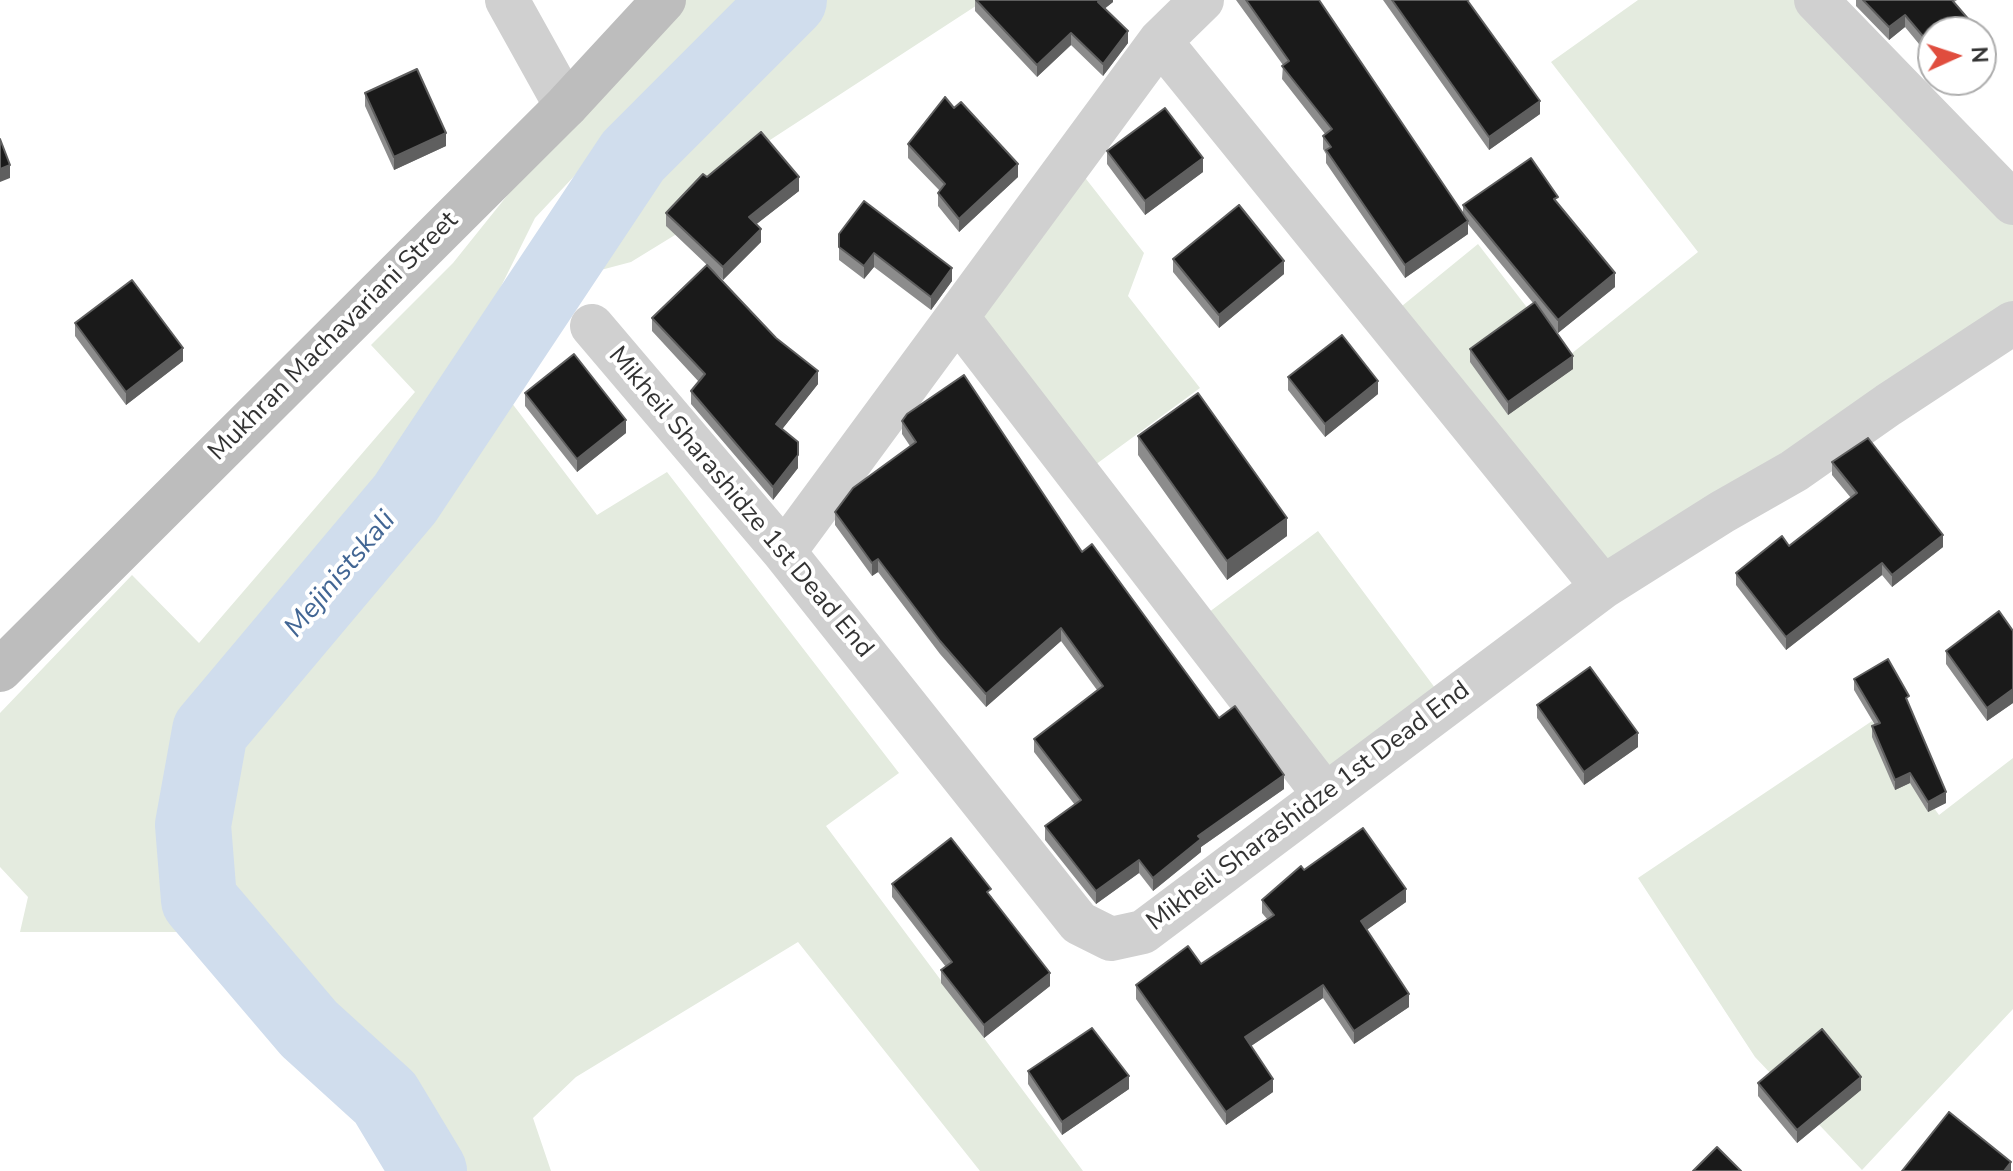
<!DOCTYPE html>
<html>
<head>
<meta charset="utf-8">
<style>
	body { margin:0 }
	#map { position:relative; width:2013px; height:1171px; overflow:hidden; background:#fff; font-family:"Nunito Sans",sans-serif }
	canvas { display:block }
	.north { position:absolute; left:1917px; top:16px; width:80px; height:80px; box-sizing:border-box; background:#fff; border:2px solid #adadad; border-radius:50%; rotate:87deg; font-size:22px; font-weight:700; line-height:32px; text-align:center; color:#333 }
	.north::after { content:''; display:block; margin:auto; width:28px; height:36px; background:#e04d3e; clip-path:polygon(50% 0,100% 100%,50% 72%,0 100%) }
</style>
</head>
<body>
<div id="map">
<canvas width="2013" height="1171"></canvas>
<div class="north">N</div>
</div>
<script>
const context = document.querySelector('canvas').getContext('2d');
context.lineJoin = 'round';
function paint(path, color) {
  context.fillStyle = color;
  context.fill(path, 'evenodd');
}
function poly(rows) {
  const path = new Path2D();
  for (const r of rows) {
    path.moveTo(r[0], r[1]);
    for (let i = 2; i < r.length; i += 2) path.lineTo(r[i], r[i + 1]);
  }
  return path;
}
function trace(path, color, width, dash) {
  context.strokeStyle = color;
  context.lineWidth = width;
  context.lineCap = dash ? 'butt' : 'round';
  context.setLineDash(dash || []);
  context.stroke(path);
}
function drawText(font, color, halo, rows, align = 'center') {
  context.font = font + ' "Nunito Sans",sans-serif';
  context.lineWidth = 8;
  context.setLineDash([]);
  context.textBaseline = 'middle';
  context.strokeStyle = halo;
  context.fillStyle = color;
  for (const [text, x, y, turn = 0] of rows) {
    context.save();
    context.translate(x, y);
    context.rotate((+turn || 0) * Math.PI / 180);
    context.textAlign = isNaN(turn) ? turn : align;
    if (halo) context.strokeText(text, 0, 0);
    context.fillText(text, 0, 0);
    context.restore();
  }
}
const green = poly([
	[664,0,985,0,770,140,675,235,631,262,548,284,633,156,608,140,535,218,458,373,204,702,167,768,166,843,184,932,20,932,28,897,0,867,0,713,132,575,199,643,415,392,371,345,453,263],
	[1638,0,1816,0,2013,203,2013,323,1603,587,1386,319,1478,244,1566,358,1698,252,1551,62],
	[1072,161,1144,253,1128,296,1200,388,1080,476,957,317],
	[489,373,597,515,667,472,899,773,826,826,1083,1171,980,1171,798,942,576,1077,533,1118,551,1171,429,1171,385,1098,309,1029,199,900,193,825,210,731,405,499],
	[1318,531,1447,704,1325,795,1193,624],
	[1872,721,1939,815,2013,758,2013,1009,1862,1170,1755,1057,1638,878]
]);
const river = poly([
	[429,1171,385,1098,309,1029,199,900,193,825,210,731,405,499,633,156,789,0]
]);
const street = poly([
	[507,0,566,106],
	[1816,0,2013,203],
	[1160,41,1603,587],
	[957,317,1325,795],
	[592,326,784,552,1079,923,1111,939,1143,932,1603,587,1722,512,1794,471,1888,405,2013,323],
	[784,552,1160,41,1202,0]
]);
const secondary = poly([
	[0,670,566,106,664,0]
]);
const wall = poly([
	[975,0,1113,0,1113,2,1105,8,1128,43,1103,76,1071,45,1037,77,975,11],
	[1236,0,1319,0,1463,214,1463,205,1558,203,1615,287,1558,333,1549,322,1573,369,1508,415,1470,362,1470,349,1533,303,1468,224,1468,234,1405,278,1326,163,1326,154,1323,149,1323,136,1325,134,1282,79,1283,65],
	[1383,0,1470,0,1468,1,1540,114,1489,150],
	[1856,0,1957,0,1954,2,1976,32,1933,32,1933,61,1905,27,1889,40,1856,6],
	[365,93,446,146,394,170,365,106],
	[954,108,1018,177,959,232,938,206,938,193,940,191,908,158,908,144],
	[1107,151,1203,172,1145,215,1107,164],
	[707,177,799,191,756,224,761,242,723,280,711,269,818,384,782,429,798,468,773,500,691,404,691,391,699,382,652,331,652,318,707,265,666,226,666,213],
	[839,234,952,281,931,310,874,267,864,279,839,260],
	[1173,259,1284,274,1219,328,1173,272],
	[75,323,183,361,126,405,75,336],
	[1288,377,1378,394,1325,437,1288,390],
	[525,393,626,433,577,472,525,406],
	[902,421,1082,552,1219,718,1284,789,1201,847,1201,852,1153,891,1139,873,1096,904,1045,840,1045,826,1075,805,1034,752,1034,739,1097,690,1061,641,986,707,940,654,878,572,872,576,835,525,835,512,910,446,902,434],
	[1138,436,1287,536,1227,580,1138,455],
	[1832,462,1943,547,1892,587,1882,575,1786,650,1736,585,1736,573,1789,546,1851,498,1832,475],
	[2013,631,2013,703,1987,721,1946,664,1946,651],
	[1854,679,1909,706,1946,803,1928,812,1910,783,1895,790,1872,737,1872,726,1875,725,1854,690],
	[1537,705,1638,747,1584,785,1537,718],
	[1304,870,1406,902,1366,930,1409,1007,1354,1044,1323,998,1251,1046,1273,1092,1226,1125,1136,999,1136,985,1201,964,1267,919,1262,913,1262,900],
	[892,884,991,896,1050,986,984,1038,941,983,941,970,946,967,892,897],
	[1028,1071,1129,1089,1062,1135,1028,1084],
	[1758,1083,1861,1090,1797,1143,1758,1096]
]);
const shadedWall = poly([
	[1100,0,1113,0,1113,2,1098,14,1098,2],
	[1905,15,1905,27,1889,40,1889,27],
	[1128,31,1128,43,1103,76,1103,64],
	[1071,33,1071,45,1037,77,1037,65],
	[1540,101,1540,114,1489,150,1489,137],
	[446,133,446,146,394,170,394,157],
	[1203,158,1203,172,1145,215,1145,201],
	[1018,164,1018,177,959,232,959,219],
	[10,165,10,178,0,182,0,169],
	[799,177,799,191,749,230,749,217],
	[1468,221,1468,234,1405,278,1405,265],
	[761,229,761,242,723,280,723,267],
	[874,253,874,267,864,279,864,266],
	[1284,261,1284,274,1219,328,1219,315],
	[952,268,952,281,931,310,931,297],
	[1615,273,1615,287,1558,333,1558,320],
	[183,348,183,361,126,405,126,392],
	[1573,356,1573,369,1508,415,1508,402],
	[818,371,818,384,776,437,776,424],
	[1378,381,1378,394,1325,437,1325,424],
	[626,420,626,433,577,472,577,459],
	[798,455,798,468,773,500,773,487],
	[1287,518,1287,536,1227,580,1227,561],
	[1943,535,1943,547,1892,587,1892,575],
	[878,559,878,572,872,576,872,563],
	[1882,563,1882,575,1786,650,1786,637],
	[1061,628,1061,641,986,707,986,694],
	[2013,689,2013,703,1987,721,1987,708],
	[1638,733,1638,747,1584,785,1584,772],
	[1910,773,1910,783,1895,790,1895,780],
	[1284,775,1284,789,1201,847,1201,852,1153,891,1153,878,1198,836],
	[1946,792,1946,803,1928,812,1928,802],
	[1139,860,1139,873,1096,904,1096,891],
	[1406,889,1406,902,1361,934,1361,921],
	[1050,973,1050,986,984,1038,984,1025],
	[1323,985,1323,998,1245,1050,1245,1037],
	[1409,994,1409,1007,1354,1044,1354,1031],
	[1129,1076,1129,1089,1062,1135,1062,1122],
	[1861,1077,1861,1090,1797,1143,1797,1130],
	[1273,1079,1273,1092,1226,1125,1226,1112],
	[2011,1162,2011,1171,2004,1171]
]);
const building = poly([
	[976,0,1100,0,1098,2,1128,31,1103,64,1071,33,1037,65,976,0],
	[1246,0,1319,0,1468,221,1405,265,1326,150,1331,147,1323,136,1332,129,1282,66,1289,61,1246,0],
	[1392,0,1467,0,1540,101,1489,137,1392,0],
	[1863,0,1952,0,1976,28,1970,32,1933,32,1933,48,1905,15,1889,27,1863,0],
	[417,69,446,133,394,157,365,93,417,69],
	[945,97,954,108,961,102,1018,164,959,219,938,193,945,184,908,144,945,97],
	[1165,108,1203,158,1145,201,1107,151,1165,108],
	[761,132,799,177,749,217,761,229,723,267,666,213,703,174,707,177,761,132],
	[0,139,10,165,0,169,0,139],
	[1531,158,1558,197,1554,199,1615,273,1558,320,1463,205,1531,158],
	[864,201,952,268,931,297,874,253,864,266,839,247,839,234,864,201],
	[1239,205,1284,261,1219,315,1173,259,1239,205],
	[707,265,776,338,818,371,776,424,798,442,798,455,773,487,691,391,705,374,652,318,707,265],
	[132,280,183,348,126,392,75,323,132,280],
	[1535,302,1573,356,1508,402,1470,349,1535,302],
	[1342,335,1378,381,1325,424,1288,377,1342,335],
	[574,354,626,420,577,459,525,393,574,354],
	[964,375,1082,552,1092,544,1219,718,1235,706,1284,775,1198,836,1201,839,1153,878,1139,860,1096,891,1045,826,1081,800,1034,739,1103,686,1061,628,986,694,940,641,878,559,872,563,835,512,853,488,916,442,902,421,907,414,964,375],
	[1198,393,1287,518,1227,561,1138,436,1198,393],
	[1868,438,1943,535,1892,575,1882,563,1786,637,1736,573,1782,536,1789,546,1857,493,1832,462,1868,438],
	[1999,611,2013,631,2013,689,1987,708,1946,651,1999,611],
	[1888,659,1909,696,1906,698,1946,792,1928,802,1910,773,1895,780,1872,726,1880,723,1854,679,1888,659],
	[1590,667,1638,733,1584,772,1537,705,1590,667],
	[1363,828,1406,889,1361,921,1409,994,1354,1031,1323,985,1245,1037,1273,1079,1226,1112,1136,985,1188,946,1201,964,1274,915,1262,900,1301,866,1304,870,1363,828],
	[951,838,991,889,987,892,1050,973,984,1025,941,970,952,962,892,884,951,838],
	[1092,1028,1129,1076,1062,1122,1028,1071,1092,1028],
	[1822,1029,1861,1077,1797,1130,1758,1083,1822,1029],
	[1949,1112,2011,1162,2004,1171,1902,1171,1949,1112],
	[1717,1147,1741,1171,1693,1171,1717,1147]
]);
const streetNames = [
	["Mukhran Machavariani Street",334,337,-45],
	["Mikheil Sharashidze 1st Dead End",740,503,50],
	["Mikheil Sharashidze 1st Dead End",1309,807,-37]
];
const waterNames = [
	["Mejinistskali",341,575,-50]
];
paint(green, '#e4ebdf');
trace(river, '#d0dded', 76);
trace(street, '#d0d0d0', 44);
trace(secondary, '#bdbdbd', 44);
paint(wall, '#8c8c8c');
paint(shadedWall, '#5f5f5f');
paint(building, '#1a1a1a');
trace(building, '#5f5f5f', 2);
drawText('26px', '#333', '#fff', streetNames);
drawText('italic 28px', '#426694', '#fff', waterNames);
</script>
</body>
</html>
